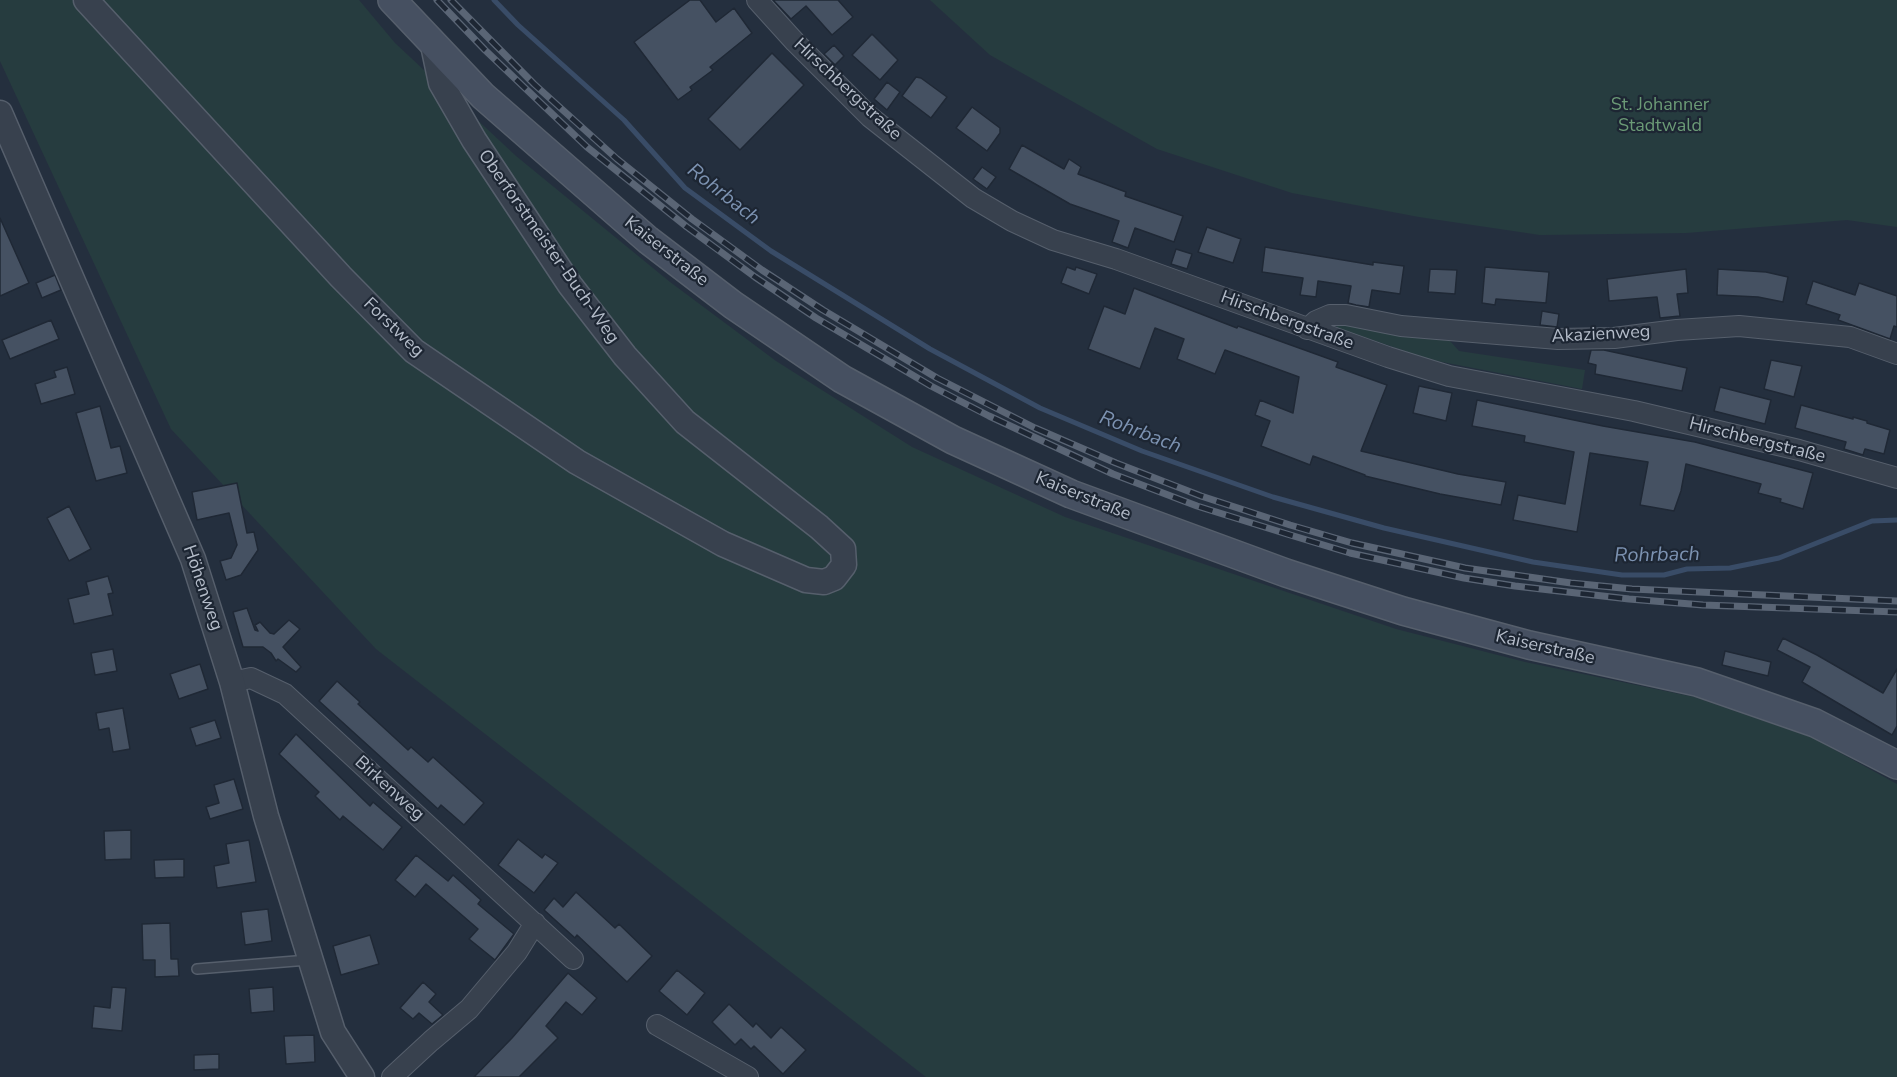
<!DOCTYPE html>
<html>
<head>
<meta charset="utf-8">
<style>
	body { margin:0 }
	canvas { display:block; background:#242f3e }
</style>
</head>
<body>
<canvas width="1897" height="1077"></canvas>
<script>
const context = document.querySelector('canvas').getContext('2d');
context.lineJoin = 'round';
function paint(path, color) {
  context.fillStyle = color;
  context.fill(path, 'evenodd');
}
function poly(rows) {
  const path = new Path2D();
  for (const r of rows) {
    path.moveTo(r[0], r[1]);
    for (let i = 2; i < r.length; i += 2) path.lineTo(r[i], r[i + 1]);
  }
  return path;
}
function trace(path, color, width, dash) {
  context.strokeStyle = color;
  context.lineWidth = width;
  context.lineCap = dash ? 'butt' : 'round';
  context.setLineDash(dash || []);
  context.stroke(path);
}
function drawText(font, color, halo, rows, align = 'center') {
  context.font = font + ' "Nunito Sans",sans-serif';
  context.lineWidth = 4.5;
  context.setLineDash([]);
  context.textBaseline = 'middle';
  context.strokeStyle = halo;
  context.fillStyle = color;
  for (const [text, x, y, turn = 0] of rows) {
    context.save();
    context.translate(x, y);
    context.rotate((+turn || 0) * Math.PI / 180);
    context.textAlign = isNaN(turn) ? turn : align;
    if (halo) context.strokeText(text, 0, 0);
    context.fillText(text, 0, 0);
    context.restore();
  }
}
const green = poly([
	[0,0,359,0,395,43,516,156,670,282,776,361,912,447,1065,517,1396,629,1525,662,1694,697,1813,738,1895,783,1897,784,1897,1077,926,1077,376,649,171,429,0,61],
	[930,0,1897,0,1897,227,1847,220,1686,233,1540,235,1419,217,1292,193,1157,149,990,55],
	[1339,322,1450,341,1459,351,1585,370,1582,389,1432,360,1337,328,1336,325]
]);
const stream = poly([
	[494,0,518,25,624,120,685,188,771,251,930,349,1040,408,1142,451,1273,497,1384,528,1533,562,1622,575,1664,575,1687,569,1730,568,1779,558,1872,521,1897,520]
]);
const building = poly([
	[690,0,700,0,716,22,734,8,752,33,710,67,713,70,690,87,692,90,678,100,634,42,690,0],
	[773,0,838,0,853,17,832,35,806,6,791,19,773,0],
	[872,34,898,60,880,80,852,55,872,34],
	[834,45,844,56,835,65,824,54,834,45],
	[772,53,804,85,740,150,708,119,772,53],
	[916,77,921,78,947,97,931,118,902,96,916,77],
	[887,82,900,92,887,110,874,99,887,82],
	[972,107,1000,128,1000,133,987,151,956,128,972,107],
	[1022,145,1064,169,1069,159,1081,167,1078,174,1126,192,1125,196,1183,216,1174,242,1135,228,1128,248,1112,242,1119,221,1070,204,1009,169,1022,145],
	[982,167,996,177,987,189,973,179,982,167],
	[0,218,29,283,0,296,0,218],
	[1207,227,1241,239,1233,263,1198,252,1207,227],
	[1265,247,1373,265,1373,262,1404,266,1400,294,1372,290,1369,307,1356,305,1348,303,1351,286,1318,281,1316,297,1300,295,1303,278,1262,272,1265,247],
	[1176,249,1192,254,1187,269,1171,264,1176,249],
	[1067,267,1075,270,1076,267,1097,274,1089,294,1061,283,1067,267],
	[1485,267,1549,272,1546,303,1496,299,1495,305,1482,303,1485,267],
	[1430,269,1457,270,1455,294,1428,292,1430,269],
	[1686,269,1688,293,1677,294,1680,316,1660,318,1657,297,1609,301,1607,279,1686,269],
	[1718,269,1766,272,1788,277,1783,302,1758,297,1717,295,1718,269],
	[55,275,61,290,42,298,36,283,55,275],
	[1813,281,1855,295,1859,283,1897,296,1897,327,1894,326,1890,339,1838,320,1840,315,1806,304,1813,281],
	[1134,288,1237,328,1238,326,1338,362,1336,367,1387,385,1361,451,1458,474,1506,482,1501,505,1440,494,1365,476,1365,475,1313,456,1310,465,1261,446,1270,421,1255,415,1260,400,1293,413,1299,377,1225,350,1215,374,1177,359,1184,339,1155,328,1140,369,1088,349,1104,306,1125,314,1134,288],
	[1542,311,1559,314,1557,327,1540,325,1542,311],
	[51,320,59,339,10,359,2,340,51,320],
	[1591,350,1604,350,1687,368,1682,391,1595,374,1596,365,1588,363,1591,350],
	[1771,360,1802,366,1794,397,1764,389,1771,360],
	[67,367,75,394,41,404,35,384,56,377,54,371,67,367],
	[1419,386,1452,393,1446,421,1413,413,1419,386],
	[1720,387,1771,400,1765,424,1714,411,1720,387],
	[1477,400,1603,426,1695,442,1813,473,1803,509,1780,502,1781,499,1758,493,1761,484,1686,464,1681,491,1674,511,1640,505,1648,462,1590,453,1577,532,1513,520,1518,495,1565,504,1574,452,1524,442,1525,436,1472,426,1477,400],
	[1801,405,1853,419,1853,417,1867,421,1867,423,1890,430,1884,454,1865,449,1863,455,1844,449,1846,442,1795,428,1801,405],
	[100,406,111,448,120,446,127,473,96,481,76,413,100,406],
	[237,483,247,533,254,532,258,550,241,575,226,580,220,561,231,558,237,545,229,513,197,520,192,492,237,483],
	[69,506,91,549,69,561,47,518,69,506],
	[108,576,113,593,108,594,113,615,74,624,68,599,89,594,86,582,108,576],
	[247,608,255,630,258,631,255,625,260,622,270,633,274,634,289,620,300,629,283,647,301,667,296,672,278,659,276,661,271,653,263,647,243,647,233,612,247,608],
	[1783,638,1817,655,1883,693,1897,669,1897,726,1892,735,1802,682,1810,667,1777,650,1783,638],
	[113,649,117,671,95,675,91,653,113,649],
	[1725,651,1771,662,1768,676,1722,665,1725,651],
	[200,664,208,689,179,699,170,674,200,664],
	[337,681,360,702,358,704,408,750,411,747,428,762,433,757,484,803,464,825,441,805,438,809,319,701,337,681],
	[123,708,130,749,113,752,109,728,99,730,96,713,123,708],
	[215,720,221,738,196,746,190,728,215,720],
	[296,734,370,806,373,802,402,827,383,850,343,816,340,820,315,796,319,792,279,754,296,734],
	[234,779,243,809,210,819,206,807,219,803,214,785,234,779],
	[131,830,131,859,105,860,104,831,131,830],
	[518,839,542,858,545,854,558,863,534,893,498,865,518,839],
	[249,840,256,882,217,888,214,866,229,863,226,844,249,840],
	[416,855,448,881,453,875,481,900,478,904,514,934,495,960,469,939,478,929,426,884,415,897,395,880,416,855],
	[184,859,184,877,155,878,154,860,184,859],
	[576,892,615,928,619,924,652,956,627,982,577,935,575,938,544,910,554,898,563,907,576,892],
	[268,909,272,941,245,945,241,912,268,909],
	[170,923,171,959,178,959,179,976,155,977,155,960,143,960,142,924,170,923],
	[370,935,379,964,341,975,333,946,370,935],
	[677,970,705,993,687,1015,659,991,677,970],
	[568,973,597,998,582,1015,566,1002,546,1026,558,1038,519,1077,474,1077,512,1038,568,973],
	[423,982,436,994,429,1002,443,1015,432,1024,419,1013,413,1019,400,1008,423,982],
	[112,987,126,988,122,1031,92,1028,94,1006,110,1008,112,987],
	[273,987,274,1011,251,1013,249,989,273,987],
	[729,1004,753,1027,756,1023,771,1038,781,1027,806,1050,783,1074,754,1046,751,1049,741,1039,735,1045,712,1022,729,1004],
	[314,1035,315,1062,286,1064,284,1036,314,1035],
	[219,1054,219,1069,194,1070,194,1055,219,1054]
]);
const service = poly([
	[197,969,308,960]
]);
const minor = poly([
	[757,0,795,42,870,117,973,198,1012,221,1053,240,1116,259,1388,357,1449,376,1634,411,1799,450,1897,478],
	[1307,329,1316,321,1330,315,1346,315,1401,326,1558,339,1614,338,1677,330,1739,326,1850,337,1897,354],
	[232,682,251,678,285,694,573,959],
	[657,1025,748,1077],
	[392,1077,431,1041,469,1009,517,952,535,923]
]);
const tertiary = poly([
	[86,0,341,277,414,351,577,462,723,544,806,580,824,582,834,578,844,565,843,549,819,527,685,422,625,356,570,285,474,140,441,83,433,45],
	[0,113,193,559,232,682,266,816,333,1032,362,1077]
]);
const secondary = poly([
	[392,0,483,96,648,240,733,305,842,379,953,440,1071,494,1286,573,1403,611,1529,645,1697,682,1815,723,1897,765]
]);
const rail = poly([
	[437,0,485,50,587,147,687,227,755,277,816,318,931,386,989,416,1113,474,1197,506,1287,534,1350,553,1464,578,1515,586,1629,599,1703,605,1897,612],
	[451,0,534,84,617,159,692,219,762,270,823,310,937,378,1035,428,1116,463,1201,496,1290,525,1352,543,1465,568,1571,583,1632,589,1897,601]
]);
const streetNames = [
	["Hirschbergstraße",847,90,43],
	["Oberforstmeister-Buch-Weg",548,247,55],
	["Kaiserstraße",666,252,38],
	["Hirschbergstraße",1287,321,20],
	["Forstweg",393,328,44],
	["Akazienweg",1601,335,-3],
	["Hirschbergstraße",1757,441,14],
	["Kaiserstraße",1083,497,22],
	["Höhenweg",202,588,71],
	["Kaiserstraße",1545,648,13],
	["Birkenweg",389,789,42]
];
const parkNames = [
	["St. Johanner",1660,106],
	["Stadtwald",1660,127]
];
const waterNames = [
	["Rohrbach",723,195,38],
	["Rohrbach",1140,433,21],
	["Rohrbach",1657,556,-1]
];
paint(green, '#263c3f');
trace(stream, '#394c67', 5);
paint(building, '#455162');
trace(building, '#1f2835', 1.5);
trace(service, '#565f6c', 12);
trace(minor, '#565f6c', 22);
trace(tertiary, '#565f6c', 27);
trace(secondary, '#565f6c', 30);
trace(service, '#38414e', 9);
trace(minor, '#38414e', 20);
trace(tertiary, '#38414e', 24);
trace(secondary, '#465061', 27);
trace(rail, '#5a6575', 7);
trace(rail, '#1d2633', 4.5, [14]);
drawText('18px', '#b4bcc9', '#1d2633', streetNames);
drawText('18px', '#6b9a76', '#1d2633', parkNames);
drawText('italic 20px', '#7c92b1', '#1d2633', waterNames);
</script>
</body>
</html>
